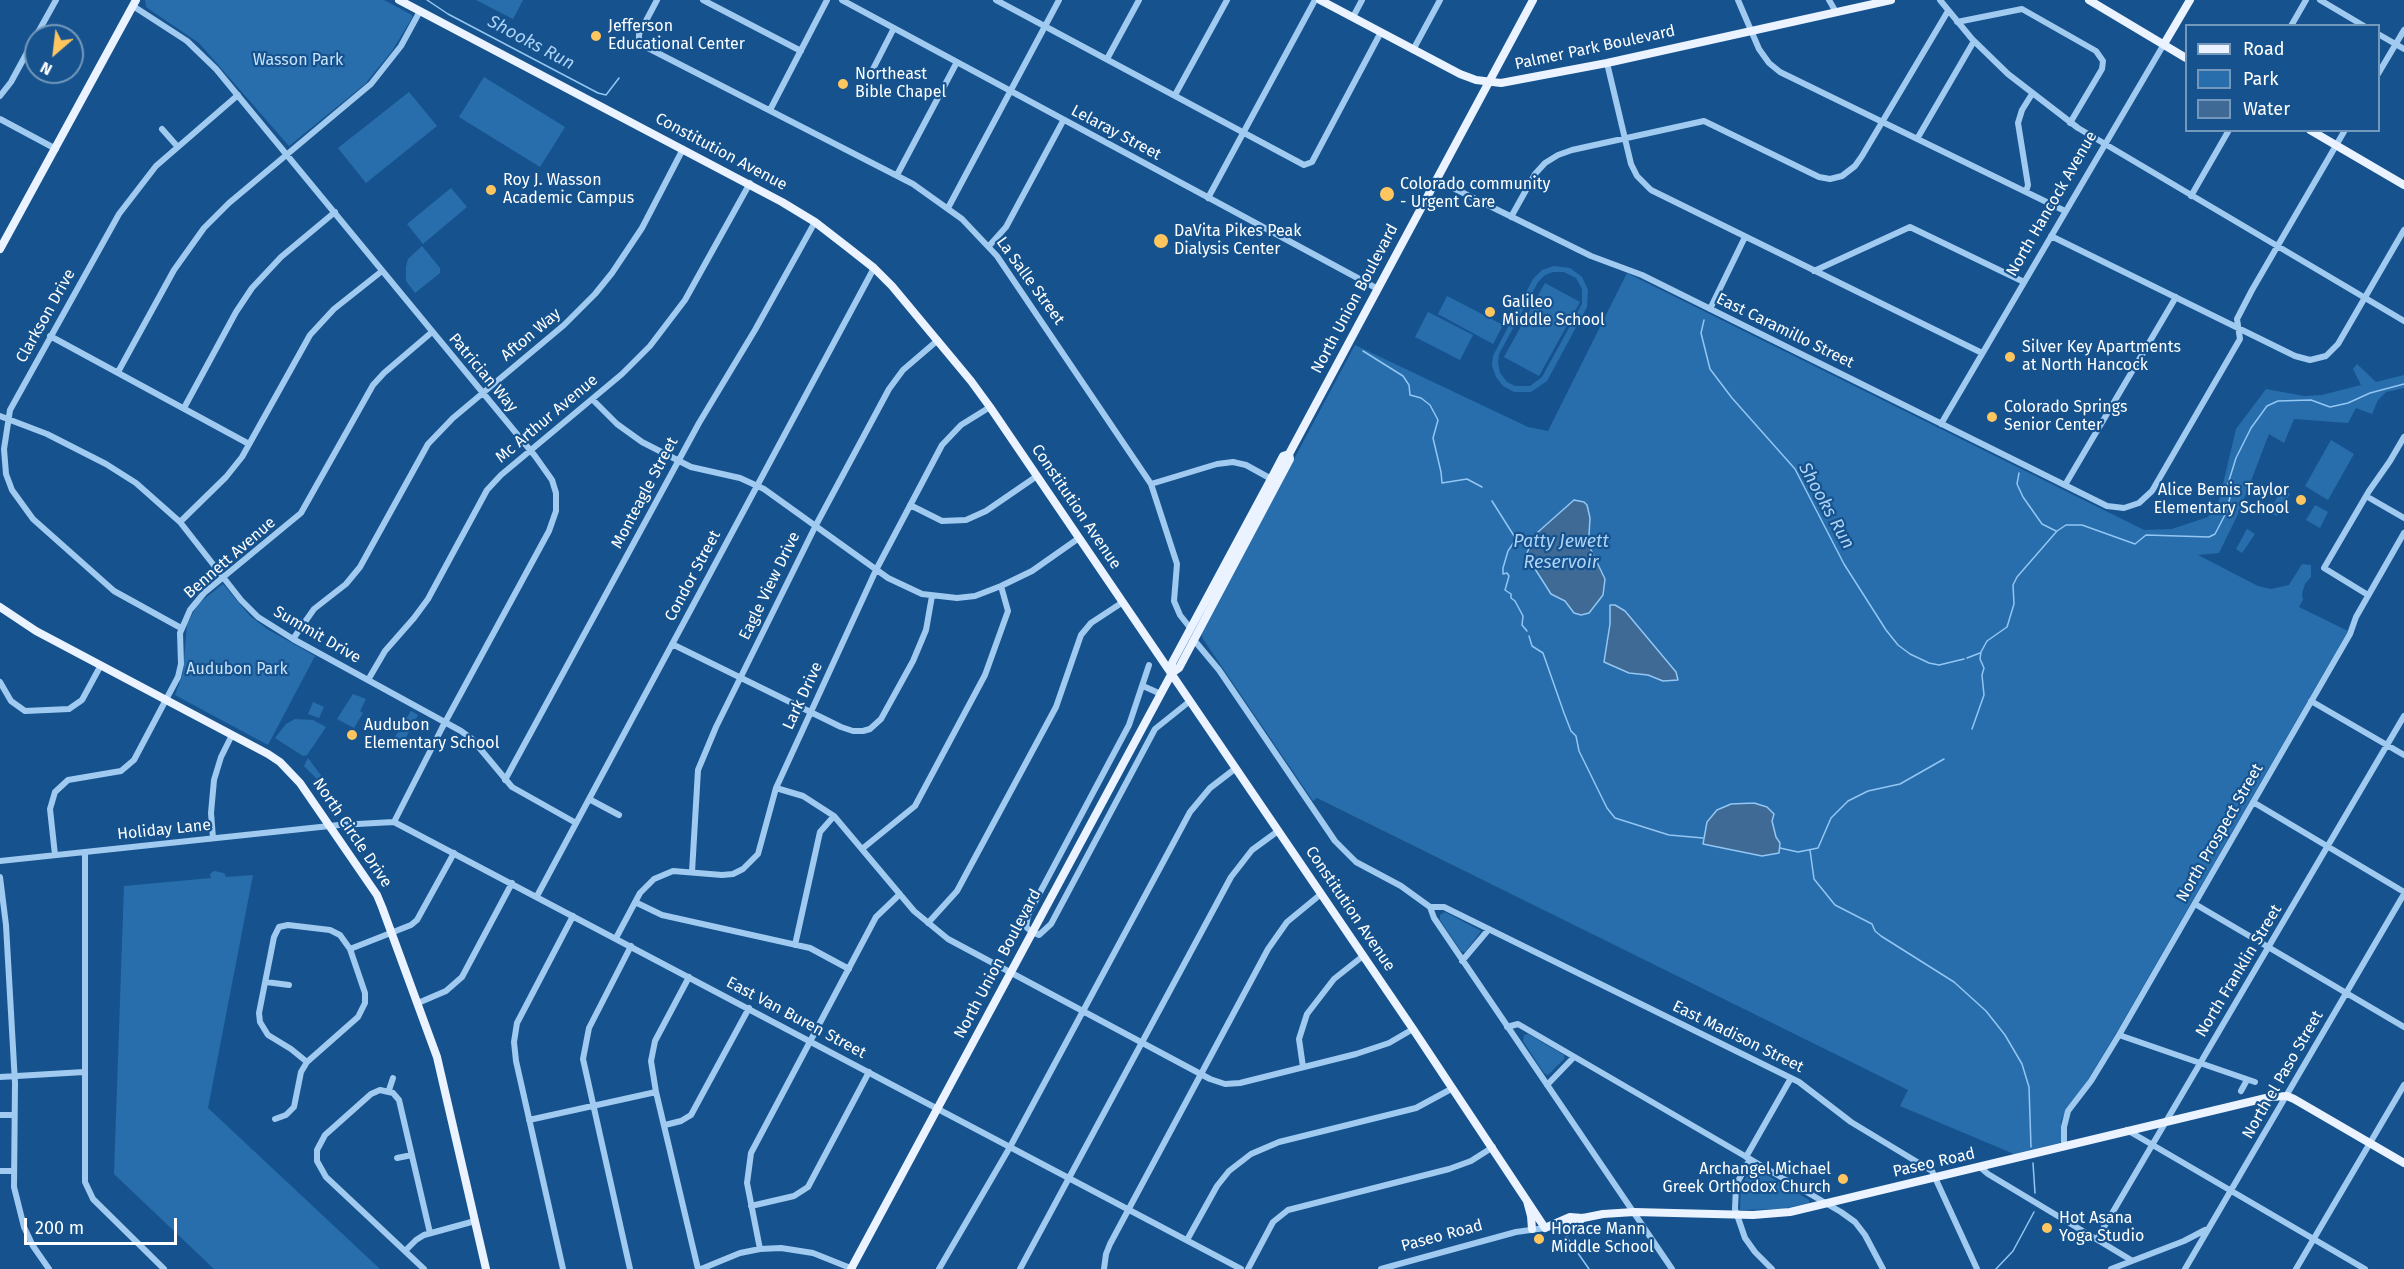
<!DOCTYPE html>
<html>
<head>
<meta charset="utf-8">
<style>
	body { margin:0 }
	#map { position:relative; width:2404px; height:1269px; overflow:hidden; background:#16538e; font-family:"Fira Sans",sans-serif }
	canvas { display:block }
	.legend { position:absolute; left:2185px; top:24px; width:195px; height:108px; box-sizing:border-box; background:#16538e; border:2px solid #7398bb; margin:0; padding:8px 10px; list-style:none; font-size:18px; color:#fff }
	.legend li { display:flex; align-items:center; gap:12px; height:30px }
	.legend b { width:30px; border:2px solid #7398bb }
	.north { position:absolute; left:24px; top:24px; width:60px; height:60px; box-sizing:border-box; background:#16538e; border:2px solid #7398bb; border-radius:50%; rotate:208deg; font-size:16px; font-weight:700; line-height:24px; text-align:center; color:#fff }
	.north::after { content:''; display:block; margin:auto; width:21px; height:27px; background:#ffc660; clip-path:polygon(50% 0,100% 100%,50% 72%,0 100%) }
	.scale { position:absolute; left:24px; top:1218px; width:153px; height:27px; box-sizing:border-box; border:3px solid #fff; border-top:0; padding-left:8px; font-size:18px; line-height:21px; white-space:nowrap; color:#fff; -webkit-text-stroke:4px #16538e; paint-order:stroke }
</style>
</head>
<body>
<div id="map">
<canvas width="2404" height="1269"></canvas>
<ul class="legend">
<li><b style="height:8px;background:#eaf3ff"></b>Road</li>
<li><b style="height:16px;background:#286ead"></b>Park</li>
<li><b style="height:16px;background:#3e6a95"></b>Water</li>
</ul>
<div class="north">N</div>
<div class="scale">200 m</div>
</div>
<script>
const context = document.querySelector('canvas').getContext('2d');
context.lineJoin = 'round';
function paint(path, color) {
  context.fillStyle = color;
  context.fill(path, 'evenodd');
}
function poly(rows) {
  const path = new Path2D();
  for (const r of rows) {
    path.moveTo(r[0], r[1]);
    for (let i = 2; i < r.length; i += 2) path.lineTo(r[i], r[i + 1]);
  }
  return path;
}
function trace(path, color, width, dash) {
  context.strokeStyle = color;
  context.lineWidth = width;
  context.lineCap = dash ? 'butt' : 'round';
  context.setLineDash(dash || []);
  context.stroke(path);
}
function drawText(font, color, halo, rows, align = 'center') {
  context.font = font + ' "Fira Sans",sans-serif';
  context.lineWidth = 4.5;
  context.setLineDash([]);
  context.textBaseline = 'middle';
  context.strokeStyle = halo;
  context.fillStyle = color;
  for (const [text, x, y, turn = 0] of rows) {
    context.save();
    context.translate(x, y);
    context.rotate((+turn || 0) * Math.PI / 180);
    context.textAlign = isNaN(turn) ? turn : align;
    if (halo) context.strokeText(text, 0, 0);
    context.fillText(text, 0, 0);
    context.restore();
  }
}
const green = poly([
	[145,0,384,0,412,15,412,18,392,51,365,84,289,146,199,43,146,7],
	[476,0,523,0,513,19],
	[484,77,565,127,540,167,459,117],
	[409,92,437,126,366,183,338,148],
	[451,188,467,207,423,244,407,224],
	[422,246,440,268,440,273,415,293,406,281,406,267,408,259],
	[1554,266,1570,268,1582,277,1588,290,1587,307,1547,381,1531,392,1514,392,1503,386,1496,377,1492,366,1493,356,1533,279,1542,270],
	[1553,272,1564,272,1576,278,1582,289,1582,304,1542,377,1530,386,1515,386,1507,382,1500,373,1498,363,1499,354,1538,282,1545,275],
	[1627,273,2144,530,2172,529,2208,517,2219,501,2236,429,2266,389,2304,396,2322,395,2361,385,2353,369,2357,364,2376,382,2404,375,2404,388,2386,392,2378,400,2372,414,2356,408,2348,423,2294,419,2284,443,2269,434,2239,512,2219,553,2198,555,2258,586,2271,589,2289,585,2302,564,2311,565,2311,577,2305,584,2302,594,2303,600,2299,607,2348,631,2119,1028,2083,1088,2066,1110,2061,1121,2062,1141,2059,1143,2014,1154,1900,1106,1908,1090,1317,798,1313,801,1203,639,1201,633,1355,345,1528,427,1548,431],
	[1545,283,1580,302,1539,376,1504,357],
	[1447,296,1503,325,1493,344,1438,314],
	[1428,312,1473,335,1460,360,1415,337],
	[2331,440,2354,454,2328,500,2305,486],
	[2282,489,2290,494,2277,516,2269,512],
	[2315,505,2328,512,2320,528,2306,520],
	[2247,529,2255,534,2242,553,2236,549],
	[223,584,250,616,267,629,315,656,268,745,175,695,183,673,187,624,198,604],
	[353,694,366,699,360,711,363,713,354,728,337,719],
	[313,702,324,707,319,718,308,714],
	[411,711,418,715,402,745,393,740],
	[295,719,313,720,326,727,307,755,303,756,275,738,286,724],
	[308,758,322,777,318,780,304,766],
	[214,871,224,873,226,877,253,875,208,1108,380,1269,214,1269,114,1174,124,886,211,878,210,874],
	[1445,912,1481,931,1465,952,1461,951,1440,920,1440,915],
	[1528,1034,1564,1055,1564,1059,1548,1075,1544,1073,1523,1041,1524,1035],
	[1752,1166,1809,1200,1809,1203,1782,1209,1740,1210,1741,1187]
]);
const water = poly([
	[1574,500,1584,502,1587,505,1590,518,1589,535,1591,550,1605,579,1603,595,1589,613,1581,615,1574,613,1565,601,1551,594,1530,561,1527,553,1533,539,1538,532,1574,500],
	[1610,605,1615,605,1625,611,1676,672,1678,680,1663,681,1648,675,1629,673,1604,662,1610,624,1610,605],
	[1754,803,1767,807,1774,814,1772,821,1776,837,1780,843,1779,853,1762,856,1703,844,1707,822,1717,810,1731,804,1754,803]
]);
const stream = poly([
	[427,0,448,14,598,93,606,95,619,78],
	[1704,320,1701,333,1710,369,1732,398,1795,469,1844,564,1886,630,1898,645,1910,654,1929,663,1939,665,1964,659],
	[1363,351,1403,376,1409,385,1410,395,1421,398,1430,405,1438,420,1433,438,1441,472,1442,483,1467,479,1482,487],
	[2019,473,2017,484,2023,497,2042,524,2056,531],
	[1492,501,1516,539,1508,551,1503,568,1503,574,1507,573,1509,576,1505,590,1511,594,1511,598,1515,601,1523,616,1522,625,1527,631],
	[1529,636,1532,646,1543,653,1564,713,1571,731,1576,736,1579,751,1607,808,1615,818,1669,835,1703,838],
	[1967,658,1980,653],
	[1972,729,1984,695,1982,675,1984,668,1980,659,1981,652,1987,641,2007,627,2014,604,2013,585,2017,577,2057,531,2066,525,2082,525,2135,544,2146,535,2209,537,2215,534,2227,511,2230,497,2227,487,2236,458,2251,428,2267,406,2278,401,2311,400,2330,407,2348,403,2370,393,2404,384],
	[1780,848,1798,852,1818,848,1831,818,1848,801,1868,791,1900,784,1944,759],
	[1810,850,1814,879,1835,905,1872,924,1875,931,1881,936,1954,982,1986,1011,2005,1035,2022,1064,2029,1087,2031,1147],
	[2033,1163,2035,1193],
	[1566,1236,1589,1269],
	[1996,1269,2013,1251,2034,1212]
]);
const minor = poly([
	[657,0,639,34,639,40,642,45,913,184,962,219,997,256,1151,484,1177,564,1174,601,1180,615,1191,629],
	[703,0,801,51],
	[842,0,1378,289],
	[996,0,1304,165,1312,162,1381,32],
	[1738,0,1759,49,1769,63,1780,72,2065,211],
	[1829,0,1836,12],
	[1940,0,1972,39,2008,74,2078,128,2404,321],
	[2320,0,2364,26],
	[133,6,187,41,216,69,535,456,552,480,556,493,556,511,549,531,442,728,394,822],
	[1353,17,1362,0],
	[1957,22,2022,9,2096,51,2103,61,2102,69,2070,123],
	[2291,26,2306,0],
	[2378,34,2404,49],
	[36,36,56,0],
	[1413,50,1440,0],
	[1107,59,1139,0],
	[1607,63,1631,164,1637,176,1651,190,1982,353],
	[873,69,894,28],
	[2378,74,2404,30],
	[1175,95,1227,0],
	[0,96,11,82,36,36],
	[770,110,827,0],
	[0,119,56,149],
	[162,129,177,146],
	[1917,139,1974,41],
	[897,175,957,62],
	[1437,180,1591,256,1642,275,2107,506,2124,508,2139,503,2152,491,2240,339,2237,319,2252,290,2345,130],
	[2026,192,2028,185,2018,123,2022,110,2032,94],
	[2191,196,2229,130],
	[1208,198,1315,0],
	[948,208,1059,0],
	[1511,217,1535,174,1545,163,1558,155,1572,150,1704,121,1819,177,1830,179,1842,176,1855,166,1862,156,1948,11],
	[2051,236,2295,356,2310,360,2326,356,2338,344,2404,230],
	[989,246,1006,227,1063,121],
	[1814,271,1910,227,2024,282],
	[1710,309,1745,237],
	[50,336,249,444],
	[118,372,174,270,204,228,229,203,371,84,401,46,420,11],
	[593,400,617,424,642,442,691,467,740,478,764,489,888,578,922,594,957,598,975,596,1001,586,1032,571,1079,538],
	[184,408,236,312,252,288,281,257,335,212],
	[0,416,47,434,106,464,136,483,180,522,241,600,258,617,293,639,461,731,472,739,512,787,576,823],
	[1941,424,2164,44],
	[1151,484,1217,464,1233,462,1246,465,1275,481],
	[2065,485,2176,297],
	[2366,496,2404,518],
	[910,505,942,521,966,520,986,511,1037,476],
	[180,522,226,477,242,457,310,335,334,309,382,271],
	[2368,595,2324,568,2369,491,2390,461,2404,437],
	[181,628,114,591,33,519,12,490,6,474,4,449,10,410,119,214,156,166,238,95],
	[293,639,314,609,346,584,360,567,428,444,453,418,564,325,595,294,612,273,642,228,683,149],
	[1194,640,1219,670,1335,841,1356,862,1401,886,1430,907,1444,907,1799,1082,1851,1122,1932,1171,1977,1269],
	[672,644,841,727,853,731,863,731,870,729,881,719,913,661,926,630,932,596],
	[1149,665,1129,725,1028,915,1026,927,1032,932,1039,935,1051,924,1155,729,1190,701],
	[368,680,385,651,414,618,428,599,487,490,501,475,622,374,650,346,685,300,750,183],
	[0,682,11,701,25,711,69,709,82,700,101,665],
	[1143,686,1161,694],
	[2311,701,2404,755],
	[505,780,699,423,755,330,815,222],
	[776,788,803,796,834,816,914,911,948,939,1210,1079,1225,1084,1240,1083,1356,1054,1389,1043,1413,1029],
	[589,799,619,815],
	[2253,802,2404,892],
	[213,838,211,813,214,780,221,757,232,735],
	[862,849,915,806,985,675,1008,611,1001,586],
	[85,852,85,1182,93,1199,164,1269],
	[55,855,50,809,55,792,68,780,121,771,134,760,178,677,181,664,180,633,190,610,204,593,301,513,373,385,384,373,432,332],
	[0,861,339,825,394,822,1241,1269],
	[692,872,698,770,716,727,816,525,889,389,903,370,938,340],
	[0,877,6,925,15,1083,14,1187,24,1227,33,1246,49,1269],
	[537,896,874,268],
	[635,902,662,915,810,948,849,969],
	[2195,904,2404,1027],
	[1430,907,1434,918,1672,1269],
	[928,923,957,891,1056,707,1081,635,1091,623,1123,602],
	[616,938,640,893,654,879,673,871,722,875,733,874,743,869,758,854,776,788,876,570,942,445,961,425,990,407],
	[795,945,820,832,834,816],
	[350,949,411,925,417,920,454,853],
	[1462,961,1489,929],
	[689,977,655,1041,651,1061,656,1092,698,1269],
	[266,982,289,985],
	[418,1003,446,991,462,977,512,883],
	[1507,1027,1518,1024,1841,1212,1855,1222,1865,1235,1883,1269],
	[2119,1035,2255,1082],
	[1303,1067,1299,1039,1307,1014,1334,979,1363,956],
	[0,1077,84,1072],
	[1547,1085,1574,1057],
	[389,1090,393,1078],
	[2241,1091,2247,1080],
	[0,1115,14,1115],
	[275,1119,286,1115,294,1107,301,1072,307,1062,358,1017,365,1003,365,993,350,949,340,935,330,930,288,925,279,927,274,937,259,1013,260,1022,268,1035,291,1049,307,1062],
	[529,1120,656,1092],
	[665,1125,681,1121,691,1115,749,1008],
	[2127,1130,2365,1269],
	[2064,1145,2064,1127,2068,1111,2091,1081,2119,1035,2350,634,2356,617,2404,533],
	[1746,1157,1791,1078],
	[397,1158,412,1155],
	[1750,1159,1736,1185,1735,1209,1745,1238,1755,1252,1772,1269],
	[1981,1168,1988,1174,2131,1260],
	[0,1171,14,1171],
	[751,1206,794,1196,808,1187,869,1072],
	[2097,1239,2404,716],
	[1187,1240,1217,1186,1229,1171,1251,1154,1279,1142,1416,1108,1453,1088],
	[760,1249,747,1183,751,1153,876,917,900,894],
	[405,1251,416,1240,424,1235,475,1221],
	[424,1269,326,1177,317,1161,317,1150,325,1135,371,1094,380,1090,393,1093,399,1100,430,1233],
	[563,1269,516,1061,514,1042,517,1023,573,916],
	[630,1269,583,1059,589,1028,631,946],
	[701,1269,740,1253,760,1249,781,1248,813,1253,853,1269],
	[939,1269,1010,1147,1190,812,1210,788,1236,768],
	[1020,1269,1231,877,1252,850,1278,831],
	[1104,1269,1106,1254,1110,1244,1268,949,1287,922,1321,894],
	[1248,1269,1273,1222,1288,1210,1449,1169,1471,1161,1493,1147],
	[1381,1269,1516,1232,1545,1228],
	[2111,1269,2184,1241,2205,1230],
	[2185,1269,2404,894],
	[2296,1269,2404,1085]
]);
const major = poly([
	[399,0,782,202,815,222,846,246,874,268,892,286,971,381,990,407,1413,1029,1545,1228],
	[1320,0,1460,74,1476,80,1501,83,1607,63,1891,0],
	[2089,0,2186,58],
	[2164,44,2190,0],
	[2310,130,2404,185],
	[0,249,136,0],
	[0,607,36,631,268,754,280,762,300,783,377,895,382,907,437,1057,486,1269],
	[1172,673,1172,663,1271,479,1283,456,1289,454,1533,0],
	[1527,1201,1531,1216,1532,1229],
	[1558,1227,1577,1223,1583,1218],
	[1545,1228,1570,1217,1583,1218,1603,1214,1634,1212,1753,1215,1790,1212,2270,1097,2287,1096,2294,1099,2404,1163],
	[851,1269,1172,673,1179,668,1290,459,1289,454]
]);
const markers = [
	[596,36,6,"#ffc660"],
	[843,84,6,"#ffc660"],
	[491,190,6,"#ffc660"],
	[1387,194,8,"#ffc660"],
	[1161,241,8,"#ffc660"],
	[1490,312,6,"#ffc660"],
	[2010,357,6,"#ffc660"],
	[1992,417,6,"#ffc660"],
	[2301,500,6,"#ffc660"],
	[352,735,6,"#ffc660"],
	[1843,1179,6,"#ffc660"],
	[2047,1228,6,"#ffc660"],
	[1539,1239,6,"#ffc660"]
];
const poiNames = [
	["Jefferson",608,27],
	["Educational Center",608,45],
	["Northeast",855,75],
	["Bible Chapel",855,93],
	["Roy J. Wasson",503,181],
	["Academic Campus",503,199],
	["Colorado community",1400,185],
	["- Urgent Care",1400,203],
	["DaVita Pikes Peak",1174,232],
	["Dialysis Center",1174,250],
	["Galileo",1502,303],
	["Middle School",1502,321],
	["Silver Key Apartments",2022,348],
	["at North Hancock",2022,366],
	["Colorado Springs",2004,408],
	["Senior Center",2004,426],
	["Alice Bemis Taylor",2289,491,"right"],
	["Elementary School",2289,509,"right"],
	["Audubon",364,726],
	["Elementary School",364,744],
	["Archangel Michael",1831,1170,"right"],
	["Greek Orthodox Church",1831,1188,"right"],
	["Hot Asana",2059,1219],
	["Yoga Studio",2059,1237],
	["Horace Mann",1551,1230],
	["Middle School",1551,1248]
];
const streetNames = [
	["Palmer Park Boulevard",1595,48,-12],
	["Lelaray Street",1116,133,28],
	["Constitution Avenue",721,152,28],
	["North Hancock Avenue",2052,204,-60],
	["La Salle Street",1030,281,54],
	["North Union Boulevard",1355,299,-62],
	["Clarkson Drive",46,316,-61],
	["East Caramillo Street",1785,331,26],
	["Afton Way",531,335,-40],
	["Patrician Way",483,373,50],
	["Mc Arthur Avenue",547,419,-40],
	["Monteagle Street",645,493,-62],
	["Constitution Avenue",1076,507,56],
	["Bennett Avenue",230,558,-41],
	["Condor Street",693,576,-62],
	["Eagle View Drive",770,586,-64],
	["Summit Drive",317,635,30],
	["Lark Drive",803,696,-65],
	["Holiday Lane",164,830,-6],
	["North Circle Drive",352,833,56],
	["North Prospect Street",2220,833,-60],
	["Constitution Avenue",1350,909,56],
	["North Union Boulevard",998,964,-62],
	["North Franklin Street",2239,971,-59],
	["East Van Buren Street",796,1018,28],
	["East Madison Street",1738,1037,26],
	["North el Paso Street",2283,1075,-60],
	["Paseo Road",1934,1163,-13],
	["Paseo Road",1442,1236,-15]
];
const parkNames = [
	["Wasson Park",298,61],
	["Audubon Park",237,670]
];
const waterNames = [
	["Shooks Run",531,43,28],
	["Shooks Run",1826,506,61],
	["Patty Jewett",1561,542],
	["Reservoir",1561,563]
];
paint(green, '#286ead');
paint(water, '#3e6a95');
trace(water, '#93c6f2', 1.5);
trace(stream, '#93c6f2', 1.5);
trace(minor, '#a1caf0', 6);
trace(major, '#eaf3ff', 8);
for (const [x, y, r, color] of markers) {
  const dot = new Path2D();
  dot.arc(x, y, r, 0, 2 * Math.PI);
  context.fillStyle = color;
  context.fill(dot);
  trace(dot, '#16538e', 2);
}
drawText('16px', '#fff', '#16538e', poiNames, 'left');
drawText('16px', '#fff', '#16538e', streetNames);
drawText('16px', '#c8e3fb', '#16538e', parkNames);
drawText('italic 18px', '#add4f7', '#16538e', waterNames);
</script>
</body>
</html>
